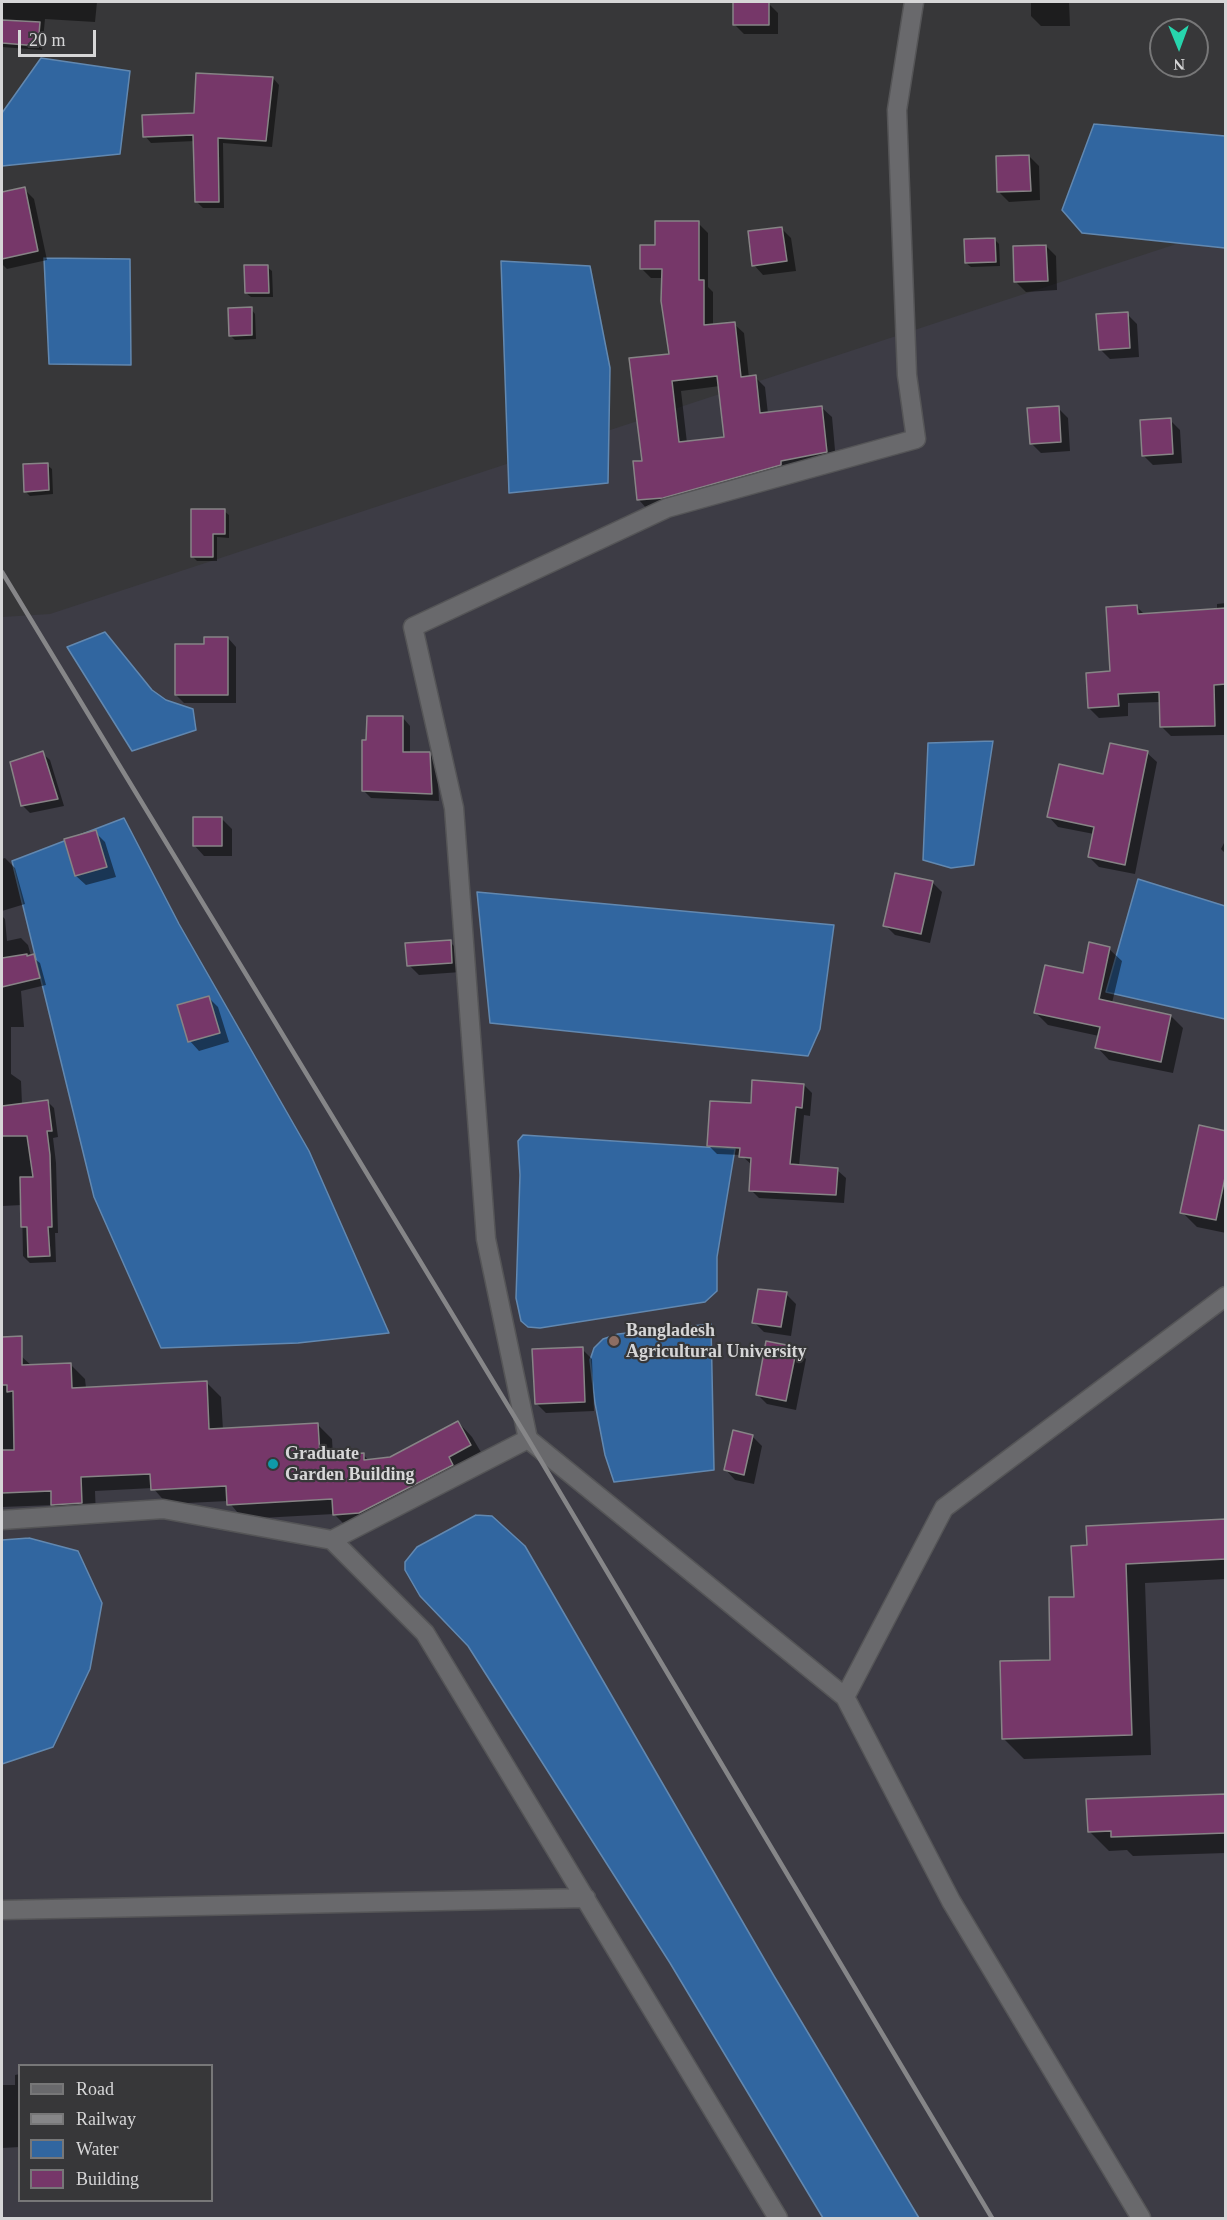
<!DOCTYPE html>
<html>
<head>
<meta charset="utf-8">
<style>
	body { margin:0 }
	#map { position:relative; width:1227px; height:2220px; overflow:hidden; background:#373739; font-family:"Times New Roman",serif }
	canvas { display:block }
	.frame { position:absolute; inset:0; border:3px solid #d6d6d7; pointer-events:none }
	.legend { position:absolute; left:18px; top:2064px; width:195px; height:138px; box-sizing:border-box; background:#373739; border:2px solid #777778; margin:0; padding:8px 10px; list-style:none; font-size:18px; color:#d6d6d7 }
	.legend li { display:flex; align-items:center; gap:12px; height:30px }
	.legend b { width:30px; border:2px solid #777778 }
	.north { position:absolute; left:1149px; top:18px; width:60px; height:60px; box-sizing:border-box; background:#373739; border:2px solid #777778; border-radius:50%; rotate:179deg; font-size:16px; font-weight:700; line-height:24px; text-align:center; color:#d6d6d7 }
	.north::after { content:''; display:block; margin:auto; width:21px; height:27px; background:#27d5ad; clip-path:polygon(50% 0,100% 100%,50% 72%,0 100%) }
	.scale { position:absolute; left:18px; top:30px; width:78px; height:27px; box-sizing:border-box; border:3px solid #d6d6d7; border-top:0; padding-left:8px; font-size:18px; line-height:21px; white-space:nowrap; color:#d6d6d7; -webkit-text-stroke:4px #373739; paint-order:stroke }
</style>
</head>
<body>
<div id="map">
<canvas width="1227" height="2220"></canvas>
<div class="frame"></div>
<ul class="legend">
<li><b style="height:8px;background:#69696c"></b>Road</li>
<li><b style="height:8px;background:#868688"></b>Railway</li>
<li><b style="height:16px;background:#3166a0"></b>Water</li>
<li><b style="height:16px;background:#763769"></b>Building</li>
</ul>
<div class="north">N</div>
<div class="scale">20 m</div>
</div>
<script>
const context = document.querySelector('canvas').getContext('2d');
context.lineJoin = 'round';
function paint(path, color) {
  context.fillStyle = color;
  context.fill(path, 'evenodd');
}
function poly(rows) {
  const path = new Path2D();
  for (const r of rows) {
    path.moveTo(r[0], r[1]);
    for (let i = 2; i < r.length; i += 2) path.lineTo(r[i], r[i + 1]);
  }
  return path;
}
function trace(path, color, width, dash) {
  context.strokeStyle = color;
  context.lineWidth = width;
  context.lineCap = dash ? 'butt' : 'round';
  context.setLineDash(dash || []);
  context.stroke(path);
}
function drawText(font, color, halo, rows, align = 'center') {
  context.font = font + ' "Times New Roman",serif';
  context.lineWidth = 4.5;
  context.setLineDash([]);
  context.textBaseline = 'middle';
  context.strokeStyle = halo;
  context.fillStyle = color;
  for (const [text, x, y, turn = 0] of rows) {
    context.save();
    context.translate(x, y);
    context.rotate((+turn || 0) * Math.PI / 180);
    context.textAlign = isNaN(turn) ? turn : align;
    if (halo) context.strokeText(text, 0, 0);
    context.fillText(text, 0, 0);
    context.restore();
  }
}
const built = poly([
	[1225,228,1225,2218,2,2218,2,617,50,614],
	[20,2066,212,2066,212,2200,20,2200]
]);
const water = poly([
	[41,58,130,71,120,154,2,166,2,113,41,58],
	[1094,124,1225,136,1225,248,1082,233,1062,210,1094,124],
	[44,258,130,259,131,365,49,364,44,258],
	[501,261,590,266,610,368,608,483,509,493,501,261],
	[105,632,152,690,166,700,193,709,196,730,132,751,67,647,105,632],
	[993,741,974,865,951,868,923,860,928,743,993,741],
	[124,818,179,924,309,1151,389,1333,298,1343,161,1348,94,1197,12,861,124,818],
	[1138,879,1225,906,1225,1019,1106,992,1138,879],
	[477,892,834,925,820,1029,808,1056,490,1023,477,892],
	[523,1135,735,1149,717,1257,717,1291,705,1302,540,1328,528,1327,521,1321,516,1298,520,1175,518,1141,523,1135],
	[711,1324,714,1470,614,1482,605,1455,595,1403,590,1360,594,1348,603,1339,618,1334,711,1324],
	[476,1515,492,1516,525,1546,774,1976,919,2218,823,2218,670,1963,468,1646,420,1596,405,1570,405,1562,417,1547,476,1515],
	[29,1538,78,1551,102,1603,90,1669,53,1747,2,1764,2,1540,29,1538]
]);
const shadow = poly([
	[2,2,97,2,95,22,45,19,42,50,2,47],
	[1031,2,1069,2,1070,26,1041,26,1031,16],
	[768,3,778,13,778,34,744,34,734,24],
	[273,78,279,85,272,147,223,143,224,208,203,208,197,202,195,141,151,143,145,136],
	[1029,156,1039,166,1040,200,1009,202,999,192],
	[24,189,34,199,47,260,7,269,2,264,2,194],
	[698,223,708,233,708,287,713,292,713,326,734,324,744,333,749,378,755,377,765,387,768,414,822,408,832,417,836,461,648,510,639,500,643,462,671,355,663,278,651,278,641,268,657,247],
	[720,386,726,438,687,443,681,391],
	[781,228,791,238,796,271,763,275,754,265],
	[995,240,999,244,1000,266,971,267,966,263],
	[1046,246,1056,256,1057,290,1026,292,1016,282],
	[267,267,272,271,273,297,251,297,246,293],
	[251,309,255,314,256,339,235,340,230,335],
	[1127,314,1137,324,1139,357,1110,359,1100,349],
	[1058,408,1068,418,1070,451,1041,453,1031,443],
	[1170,420,1180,430,1182,463,1153,465,1143,455],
	[47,465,52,469,53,494,30,496,25,491],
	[224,511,229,515,229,538,217,537,217,561,197,561,193,557],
	[1226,603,1224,735,1171,736,1161,726,1161,702,1128,703,1128,716,1099,718,1089,708,1111,673,1137,607,1145,615,1217,610,1217,604],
	[228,638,236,647,236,703,184,703,176,695],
	[403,718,410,726,410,753,429,753,437,761,439,801,371,798,363,790,368,741],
	[42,753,50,760,64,806,30,813,22,805],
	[1147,753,1157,762,1135,874,1099,867,1089,857,1094,834,1058,827,1049,817,1104,776],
	[222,819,232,829,232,856,204,856,195,846],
	[95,832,105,842,116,877,86,885,76,876],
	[1226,839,1226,854,1221,849],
	[5,858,15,868,25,904,2,911,2,859],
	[932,882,942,892,930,943,895,935,885,925],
	[2,916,5,919,7,941,21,938,28,945,31,956,40,963,46,985,21,991,24,1027,11,1027,11,1074,21,1081,22,1104,47,1101,54,1108,58,1137,53,1138,56,1163,58,1233,55,1233,56,1262,30,1263,23,1256,22,1205,2,1206],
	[450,942,460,952,461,972,419,975,409,965],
	[1109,949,1122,961,1112,1003,1171,1016,1183,1028,1173,1073,1109,1060,1097,1047,1099,1036,1048,1025,1036,1013,1084,974],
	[208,997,218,1007,229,1042,199,1051,190,1041],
	[804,1085,812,1093,810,1116,804,1115,799,1166,837,1170,846,1178,844,1203,759,1198,751,1190,752,1165,741,1155,717,1154,709,1146,753,1105],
	[1226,1133,1226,1233,1197,1227,1182,1212],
	[2,1287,3,1325,2,1325],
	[786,1294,796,1304,791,1336,764,1332,754,1322],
	[582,1349,592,1359,594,1411,546,1413,536,1403],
	[796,1349,806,1359,796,1410,767,1404,757,1394],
	[21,1356,32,1366,71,1365,85,1379,86,1388,207,1383,221,1397,223,1430,318,1425,332,1439,333,1457,363,1454,369,1461,390,1459,458,1422,472,1437,485,1459,349,1529,334,1514,243,1519,228,1501,167,1504,153,1488,95,1491,96,1517,67,1519,54,1505,2,1507,2,1357],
	[752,1436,762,1446,754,1484,735,1480,726,1470],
	[1226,1521,1226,1579,1145,1583,1151,1755,1024,1759,1004,1739,1052,1661,1076,1598,1089,1547],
	[1226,1796,1226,1853,1133,1856,1127,1850,1109,1851,1089,1831],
	[20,2074,20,2147,2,2148,2,2085,15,2085,15,2075]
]);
const building = poly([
	[733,2,769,2,769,25,733,25,733,2],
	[2,20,40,22,38,46,2,43,2,20],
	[196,73,273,77,266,141,218,138,219,202,195,202,193,135,143,137,142,115,194,113,196,73],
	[1029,155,1031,191,997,192,996,156,1029,155],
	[25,187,38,251,2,259,2,192,25,187],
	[655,221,699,221,699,280,704,280,704,325,735,322,741,377,756,375,760,413,822,406,827,452,781,461,781,465,663,498,637,500,633,461,642,461,629,358,669,354,661,301,662,269,640,269,640,245,655,245,655,221],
	[717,376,724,437,679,442,672,381,717,376],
	[782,227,787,261,752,266,748,231,782,227],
	[995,238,996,262,965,263,964,239,995,238],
	[1046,245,1048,281,1014,282,1013,246,1046,245],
	[244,265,268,265,269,293,245,293,244,265],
	[252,307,252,335,229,336,228,308,252,307],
	[1128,312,1130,348,1099,350,1096,314,1128,312],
	[1059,406,1061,442,1030,444,1027,408,1059,406],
	[1171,418,1173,454,1142,456,1140,420,1171,418],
	[48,463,49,490,24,492,23,464,48,463],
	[191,509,225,509,225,534,213,534,213,557,191,557,191,509],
	[1137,605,1138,614,1226,608,1226,684,1214,685,1215,726,1160,727,1159,692,1118,694,1119,706,1088,708,1086,673,1110,671,1106,607,1137,605],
	[204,637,228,637,228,695,175,695,175,644,204,644,204,637],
	[367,716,403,716,403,752,430,752,432,794,362,791,362,740,366,740,367,716],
	[1110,743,1148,751,1125,865,1088,857,1094,827,1047,817,1059,764,1103,774,1110,743],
	[43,751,58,799,21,806,10,762,43,751],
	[193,817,222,817,222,846,193,846,193,817],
	[96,830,107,867,75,876,64,839,96,830],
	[895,873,933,881,921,934,883,926,895,873],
	[451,940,452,963,407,966,405,943,451,940],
	[1089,942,1110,947,1099,999,1171,1015,1161,1062,1095,1048,1100,1027,1034,1013,1045,965,1083,973,1089,942],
	[27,954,27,956,34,954,40,978,2,987,2,958,27,954],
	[209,996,220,1033,188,1042,177,1005,209,996],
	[752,1080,804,1084,802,1108,796,1107,790,1164,838,1168,836,1195,749,1191,751,1158,739,1157,740,1148,707,1146,710,1101,751,1103,752,1080],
	[48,1100,52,1131,47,1131,50,1155,52,1227,48,1227,50,1256,28,1257,27,1227,21,1227,20,1177,33,1177,27,1136,2,1136,2,1106,48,1100],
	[1199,1125,1226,1131,1226,1173,1216,1220,1180,1213,1199,1125],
	[758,1289,787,1292,781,1327,752,1323,758,1289],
	[22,1336,22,1365,71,1363,72,1388,207,1381,209,1429,318,1423,320,1456,364,1453,364,1460,390,1457,458,1421,471,1445,449,1457,453,1465,359,1513,333,1515,332,1499,227,1505,226,1486,151,1490,150,1474,81,1477,82,1503,51,1505,51,1491,2,1493,2,1450,14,1450,13,1391,7,1392,7,1385,2,1385,2,1337,22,1336],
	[766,1341,797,1347,786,1401,756,1395,766,1341],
	[583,1347,585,1402,535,1404,532,1349,583,1347],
	[733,1430,753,1435,744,1475,724,1470,733,1430],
	[1226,1519,1226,1559,1126,1564,1132,1735,1002,1739,1000,1661,1050,1660,1049,1597,1074,1597,1071,1546,1087,1545,1086,1526,1226,1519],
	[1226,1794,1226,1833,1111,1837,1111,1831,1088,1832,1086,1799,1226,1794]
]);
const minor = poly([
	[528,1439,486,1239,454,808,413,627,667,508,916,439,907,375,897,110,914,2],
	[2,1520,163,1509,332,1540,425,1633,778,2218],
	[332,1540,528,1439,845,1697],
	[2,1910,586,1898],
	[1141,2218,951,1901,845,1697,944,1508,1226,1296]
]);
const rail = poly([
	[2,572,528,1439,992,2218]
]);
const markers = [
	[614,1341,6,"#8d6e63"],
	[273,1464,6,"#0f9aa8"]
];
const poiNames = [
	["Bangladesh",626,1331],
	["Agricultural University",626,1352],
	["Graduate",285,1454],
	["Garden Building",285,1475]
];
paint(built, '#3d3c45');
paint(water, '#3166a0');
trace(water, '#6288b0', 1.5);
paint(shadow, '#0007');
paint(building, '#763769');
trace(building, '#878486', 1.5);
trace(minor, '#555557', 21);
trace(minor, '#69696c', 18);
trace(rail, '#868688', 4.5);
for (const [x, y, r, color] of markers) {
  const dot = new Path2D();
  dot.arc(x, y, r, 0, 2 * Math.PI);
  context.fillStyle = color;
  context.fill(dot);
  trace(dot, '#373739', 2);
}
drawText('bold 18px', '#d6d6d7', '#373739', poiNames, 'left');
</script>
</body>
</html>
